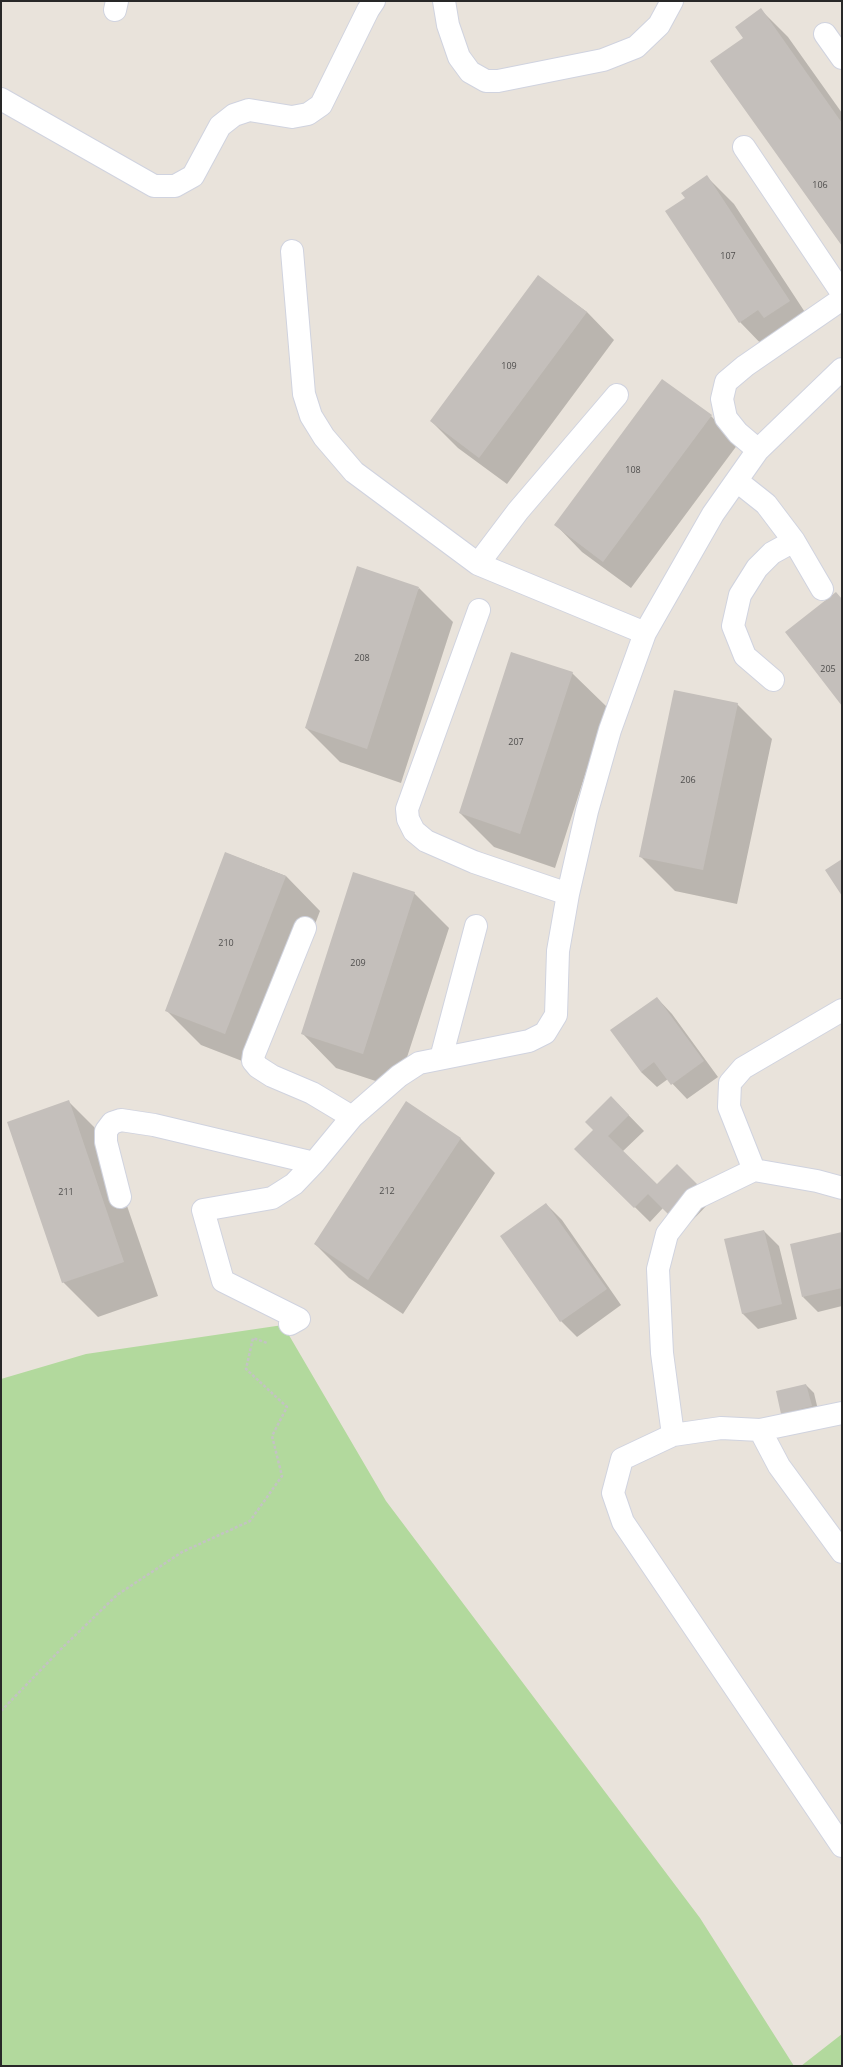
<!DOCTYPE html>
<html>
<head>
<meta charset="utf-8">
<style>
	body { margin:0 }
	#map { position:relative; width:843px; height:2067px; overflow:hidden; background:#e9e3db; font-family:"Open Sans",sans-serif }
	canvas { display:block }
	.frame { position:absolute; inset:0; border:2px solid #282828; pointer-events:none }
</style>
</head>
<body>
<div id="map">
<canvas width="843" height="2067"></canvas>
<div class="frame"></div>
</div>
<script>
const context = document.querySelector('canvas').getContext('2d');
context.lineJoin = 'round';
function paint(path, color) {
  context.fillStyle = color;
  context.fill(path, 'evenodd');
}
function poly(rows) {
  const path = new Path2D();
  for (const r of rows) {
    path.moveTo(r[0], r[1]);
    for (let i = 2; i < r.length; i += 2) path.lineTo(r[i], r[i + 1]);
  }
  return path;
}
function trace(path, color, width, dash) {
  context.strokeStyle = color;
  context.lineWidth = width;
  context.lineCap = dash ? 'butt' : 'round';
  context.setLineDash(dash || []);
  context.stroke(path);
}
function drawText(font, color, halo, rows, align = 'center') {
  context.font = font + ' "Open Sans",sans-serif';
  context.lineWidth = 3.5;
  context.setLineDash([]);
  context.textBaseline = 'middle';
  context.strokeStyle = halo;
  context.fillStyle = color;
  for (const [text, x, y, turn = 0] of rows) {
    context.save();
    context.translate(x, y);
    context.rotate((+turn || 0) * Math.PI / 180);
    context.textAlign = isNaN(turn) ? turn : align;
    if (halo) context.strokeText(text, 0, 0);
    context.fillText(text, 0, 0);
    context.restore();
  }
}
const green = poly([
	[283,1325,386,1501,700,1918,794,2066,1,2066,1,1379,86,1354],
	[842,2034,842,2066,801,2066]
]);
const shadow = poly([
	[761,10,788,37,842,113,842,244,744,38],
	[707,177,734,204,816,329,767,350,740,322,667,211,686,199],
	[538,277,587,312,614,340,507,484,458,448,431,421],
	[711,416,738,444,631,588,582,552,555,524],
	[419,588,453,622,401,783,340,762,306,728],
	[572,673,607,707,555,868,494,847,460,813],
	[737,704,772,739,737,904,675,891,640,856],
	[226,853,286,876,320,911,260,1068,201,1045,166,1010],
	[414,893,449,928,397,1088,336,1068,302,1033],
	[657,998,672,1014,718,1077,687,1099,668,1079,657,1087,641,1072],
	[611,1097,644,1131,622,1152,657,1185,677,1165,712,1200,684,1229,663,1208,650,1222,576,1149,595,1130],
	[69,1102,103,1136,158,1296,98,1317,63,1282],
	[460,1138,495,1173,403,1314,349,1278,315,1244],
	[546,1204,562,1220,621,1305,577,1337,561,1321,502,1236],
	[764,1231,779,1246,797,1319,758,1329,742,1313],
	[842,1233,842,1306,818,1312,803,1297],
	[806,1385,814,1393,819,1414,790,1421,782,1413]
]);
const building = poly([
	[761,8,842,123,842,246,710,61,743,38,735,27],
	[707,175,790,301,764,318,758,310,739,323,665,211,685,198,681,193],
	[538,275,587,312,479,458,430,421],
	[662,379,712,415,603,562,554,525],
	[357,566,419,587,367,749,305,728],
	[836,592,842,599,842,706,785,632],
	[511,652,573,672,520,834,459,813],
	[674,690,738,703,703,870,639,857],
	[225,852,286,876,225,1034,165,1011],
	[842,859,842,896,825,870],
	[353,872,415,892,363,1054,301,1034],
	[657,997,704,1061,671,1085,654,1062,641,1072,610,1030],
	[611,1096,629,1115,608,1136,657,1184,677,1164,697,1184,668,1214,648,1194,634,1208,574,1149,593,1130,585,1122],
	[69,1100,124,1262,62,1283,7,1122],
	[406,1101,461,1138,368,1280,314,1244],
	[546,1203,607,1289,560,1322,500,1236],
	[764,1230,782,1304,742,1314,724,1239],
	[842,1232,842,1288,802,1297,790,1244],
	[806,1384,812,1406,781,1414,776,1391]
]);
const path = poly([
	[1,1711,60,1650,117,1595,182,1552,250,1521,282,1476,272,1436,287,1407,246,1369,253,1338,267,1343]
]);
const street = poly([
	[444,1,448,25,459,57,470,72,486,81,498,81,603,60,636,47,659,25,672,1],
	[115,10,117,1],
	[825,34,842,58],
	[1,99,154,186,175,186,193,176,220,126,234,115,249,110,292,117,308,114,321,105,368,10,374,1],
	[744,147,842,293],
	[292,251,304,394,311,416,324,437,354,472,478,564,645,633],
	[758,450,738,433,726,418,722,399,726,382,745,366,842,299],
	[737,481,766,504,794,541,822,589],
	[478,564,518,511,617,395],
	[479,610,407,809,408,819,414,831,426,841,474,862,568,894],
	[773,680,745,656,733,626,740,595,757,568,772,553,794,541],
	[305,928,254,1054,253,1061,258,1067,272,1076,312,1093,352,1117],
	[441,1058,476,926],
	[754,1170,729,1107,730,1083,743,1068,842,1010],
	[842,1188,817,1181,754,1170,694,1199,667,1234,658,1269,662,1353,673,1435,622,1459,613,1493,623,1522,842,1846],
	[120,1197,106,1142,106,1131,112,1123,121,1120,154,1125,314,1163,352,1117,399,1076,419,1063,529,1041,545,1033,556,1015,558,951,568,894,587,811,610,730,645,633,713,514,758,450,842,369],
	[290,1324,299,1319,223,1281,203,1210,272,1198,294,1184,314,1163],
	[760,1430,779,1466,842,1552],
	[673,1435,721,1428,760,1430,842,1413]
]);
const numberNames = [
	["106",820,185],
	["107",728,256],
	["109",509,366],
	["108",633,470],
	["208",362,658],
	["205",828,669],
	["207",516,742],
	["206",688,780],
	["210",226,943],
	["209",358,963],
	["212",387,1191],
	["211",66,1192]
];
paint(green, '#b2d99d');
paint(shadow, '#0003');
paint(building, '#c4bfbb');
trace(street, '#d0d3df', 24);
trace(path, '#c3c3c3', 2.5, [3, 2]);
trace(street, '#fff', 22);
drawText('9px', '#4f4e4d', null, numberNames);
</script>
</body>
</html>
